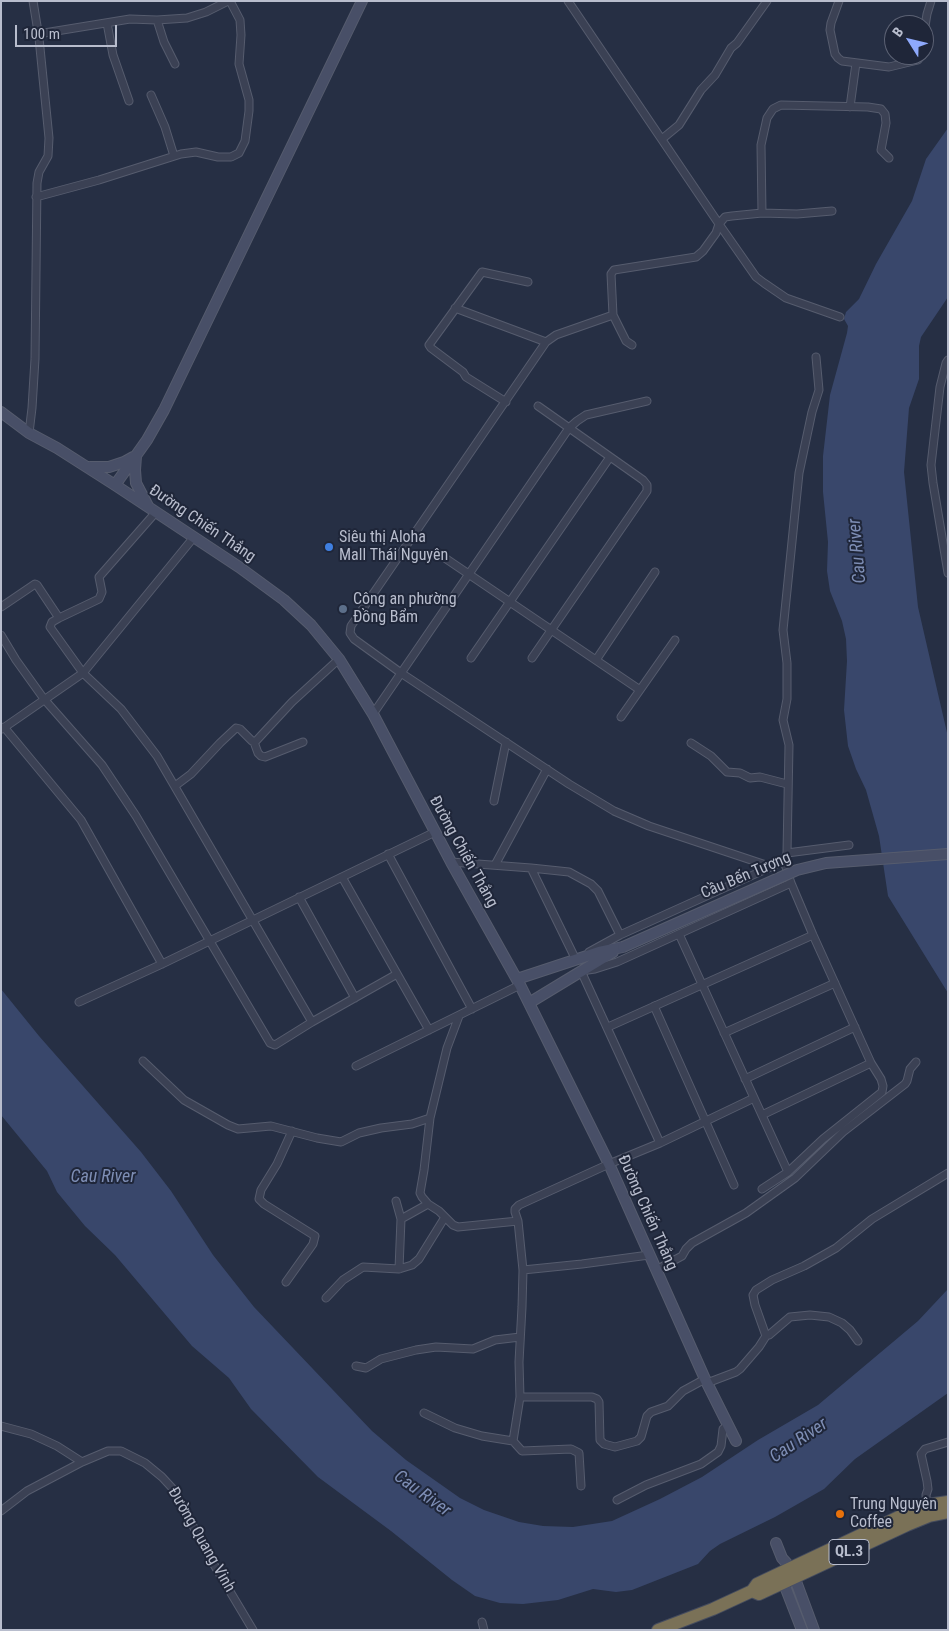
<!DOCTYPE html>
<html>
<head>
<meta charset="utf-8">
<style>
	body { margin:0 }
	#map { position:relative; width:949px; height:1631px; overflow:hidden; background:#262f44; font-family:"Roboto Condensed",sans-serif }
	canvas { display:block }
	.frame { position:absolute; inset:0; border:2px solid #b8bdcd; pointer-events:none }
	.north { position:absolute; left:884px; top:15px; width:50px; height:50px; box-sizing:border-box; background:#1f2639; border:1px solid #5c6274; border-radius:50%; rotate:306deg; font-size:14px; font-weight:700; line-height:20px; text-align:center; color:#b8bdcd }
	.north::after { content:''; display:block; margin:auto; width:18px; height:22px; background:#8ea9fc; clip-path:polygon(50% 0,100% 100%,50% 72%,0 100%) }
	.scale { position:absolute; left:15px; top:25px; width:102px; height:22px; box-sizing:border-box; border:2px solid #b8bdcd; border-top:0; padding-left:6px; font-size:15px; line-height:18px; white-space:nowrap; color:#b8bdcd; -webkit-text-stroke:4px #1f2639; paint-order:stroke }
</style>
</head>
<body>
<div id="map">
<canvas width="949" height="1631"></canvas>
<div class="frame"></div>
<div class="north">B</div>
<div class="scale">100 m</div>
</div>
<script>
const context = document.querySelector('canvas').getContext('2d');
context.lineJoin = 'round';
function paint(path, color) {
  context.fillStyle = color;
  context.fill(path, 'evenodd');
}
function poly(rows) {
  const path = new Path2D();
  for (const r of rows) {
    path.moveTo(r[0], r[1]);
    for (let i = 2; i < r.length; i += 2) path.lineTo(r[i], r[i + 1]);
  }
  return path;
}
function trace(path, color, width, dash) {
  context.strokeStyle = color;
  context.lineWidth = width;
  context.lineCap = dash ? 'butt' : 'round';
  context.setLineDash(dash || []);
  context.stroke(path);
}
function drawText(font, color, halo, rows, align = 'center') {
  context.font = font + ' "Roboto Condensed",sans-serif';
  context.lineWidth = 4;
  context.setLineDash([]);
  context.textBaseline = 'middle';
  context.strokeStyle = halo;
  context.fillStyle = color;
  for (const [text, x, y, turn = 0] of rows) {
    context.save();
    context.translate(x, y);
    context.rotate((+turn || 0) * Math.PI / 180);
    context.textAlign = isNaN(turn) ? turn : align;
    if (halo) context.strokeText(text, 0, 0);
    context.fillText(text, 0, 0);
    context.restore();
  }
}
const water = poly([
	[948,128,948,297,921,337,919,346,919,379,909,408,904,472,918,607,948,737,948,993,888,896,879,836,866,790,856,769,848,746,844,710,847,661,846,639,842,621,830,591,827,571,828,542,823,492,823,456,830,395,847,333,848,326,844,319,846,312,859,299,876,264,912,201,926,159],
	[1,989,39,1036,141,1152,171,1191,213,1255,254,1307,372,1431,406,1460,460,1498,484,1510,519,1522,543,1526,573,1527,612,1521,660,1499,702,1477,758,1440,818,1405,918,1321,948,1289,948,1393,855,1459,824,1489,775,1517,720,1544,710,1551,698,1564,632,1590,616,1592,593,1589,558,1600,523,1604,500,1603,475,1596,452,1580,391,1531,318,1477,251,1409,229,1378,192,1346,115,1255,85,1226,57,1192,47,1171,1,1115]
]);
const street = poly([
	[568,1,719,224,725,217,732,216,762,213,797,214,832,211],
	[839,1,831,23,830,30,835,54,838,58,842,61,889,67,918,60,921,55],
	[157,20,164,42,175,64],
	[107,23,113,55,129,101],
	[924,32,927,14,931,1],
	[38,34,130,19,157,20,187,18,206,12,228,1],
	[151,95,165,127,174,156],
	[850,107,856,63],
	[662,139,679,125,701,90,715,75,731,48,737,43,767,1],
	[36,197,99,180,181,154,196,152,218,157,231,157,239,153,245,141,249,111,249,100,239,64,241,35,240,20,230,1],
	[762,213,761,145,767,118,773,109,781,105,868,107,881,109,885,114,886,123,881,150,889,158],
	[455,308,546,342],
	[613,315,626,341,632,345],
	[948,360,946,363,940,387,931,465,933,483,948,573],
	[506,402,466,377,463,372,431,348,429,345,482,272,528,282],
	[29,433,32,408,35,359,37,183,39,172,48,156,49,138,39,38,33,1],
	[156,512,99,577,102,592,99,599,59,618,52,622,50,627,83,673,121,709,157,756,312,1022],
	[439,554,640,690],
	[1,607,35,584,37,585,59,618],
	[1,635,16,660,44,699,102,765,136,816,270,1043,275,1045,312,1022,397,974],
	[471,658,610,457],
	[532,658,647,491,647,485,643,480,538,406],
	[596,660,655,572],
	[373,714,569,428,577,421,586,415,647,401],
	[621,717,675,640],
	[4,727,81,820,162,964],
	[2,729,83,673,194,537],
	[254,742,258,753,261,756,265,757,303,742],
	[691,743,711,756,727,772,740,773,750,778,760,777,787,784],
	[175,786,191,774,220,743,236,728,240,729,252,741,256,741,292,702,339,659],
	[494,801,506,742],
	[787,853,849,845],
	[388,854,472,1009],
	[451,862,531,868,576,960,578,958],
	[495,865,547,769],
	[772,867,649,826,614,811,569,784,401,673,354,639,350,633,351,626,546,342,556,335,613,315,611,274,614,270,696,257,703,251,716,233,719,224,756,277,764,283,786,298,840,317],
	[531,868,569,872,591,884,598,891,620,935],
	[342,877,429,1030],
	[299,897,355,998],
	[679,934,788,1172],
	[589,952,620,935,784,861],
	[79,1002,162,964,435,832],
	[654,1006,734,1185],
	[459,1016,447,1048,430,1118,424,1170,420,1193,422,1197,428,1204,439,1211,453,1225,458,1227,518,1221,515,1212,515,1209,519,1205,609,1164,660,1143,754,1098],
	[608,1027,813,935],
	[724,1033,835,983],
	[143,1061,184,1100,228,1125,238,1129,271,1126,317,1138,341,1142,359,1133,381,1128,412,1124,430,1118],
	[356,1066,520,985],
	[745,1079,855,1027],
	[762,1115,871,1063],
	[660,1143,581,971,595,969,617,962,791,883],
	[762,1189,788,1172,823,1139,877,1096,882,1092,883,1086,881,1079,871,1063,813,935,791,883,784,861,787,853,789,745,783,720,787,699,787,663,783,630,799,473,812,412,819,390,816,357],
	[396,1201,401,1219,399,1269],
	[401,1219,428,1204],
	[518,1221,523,1270,522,1307,519,1362,520,1397,513,1441,522,1451,571,1449,579,1453,581,1486],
	[523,1270,582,1264,649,1255],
	[656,1270,682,1256,686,1249,692,1243,746,1213,795,1178,843,1132,905,1084,907,1081,910,1069,916,1062],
	[286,1282,313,1244,315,1236,264,1204,259,1199,261,1190,277,1164,292,1131],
	[326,1298,343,1280,363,1267,399,1269,412,1265,419,1259,445,1217],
	[766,1336,769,1335,790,1317,810,1315,829,1317,842,1323,850,1330,858,1341],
	[356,1366,366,1368,381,1359,416,1350,436,1347,473,1349,495,1340,520,1337],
	[707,1383,736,1372,740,1369,759,1347,766,1336,755,1305,753,1295,756,1290,772,1280,804,1266,836,1248,872,1219,948,1173],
	[520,1397,592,1397,597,1399,599,1402,600,1440,604,1444,615,1447,637,1441,641,1437,647,1416,651,1412,668,1406,683,1391,705,1379],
	[424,1413,455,1428,482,1436,513,1441],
	[1,1426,31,1434,57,1446,82,1462,108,1451,121,1451,145,1463,162,1477,174,1490,210,1558,253,1630],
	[617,1500,646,1485,701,1464,718,1452,721,1446,723,1429,728,1425],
	[927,1507,926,1495,928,1489,927,1481,921,1454,925,1449,948,1442],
	[1,1511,27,1491,82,1462],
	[482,1622,484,1630]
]);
const secondary = poly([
	[1,412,29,433,57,448,115,485,239,567,284,600,311,625,339,659,373,714,451,862,520,985,609,1164,705,1379,736,1441],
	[136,456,135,470,136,483,148,506],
	[90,467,109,467,124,462,133,457],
	[115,485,147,440,164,410,362,1],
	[517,979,599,952,623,947],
	[529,1003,613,952],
	[776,1543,782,1558,791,1568,814,1630],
	[781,1576,802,1630]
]);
const highway = poly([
	[752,1591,759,1594,907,1525,929,1516,948,1512],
	[658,1630,713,1609,752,1591,757,1584,903,1515,927,1505,948,1502]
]);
const secondaryBridge = poly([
	[623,947,797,870,826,863,948,854]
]);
const markers = [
	[329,547,5,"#3f7fe0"],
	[343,609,5,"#5c6f8a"],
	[840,1514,5,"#e8710a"]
];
const shields = [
	[849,1552,40]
];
const shieldNames = [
	["QL.3",849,1552]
];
const streetNames = [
	["Đường Chiến Thắng",202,524,34],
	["Đường Chiến Thắng",463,852,61],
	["Cầu Bến Tượng",746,876,-23],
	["Đường Chiến Thắng",647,1213,66],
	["Đường Quang Vinh",201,1540,60]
];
const poiNames = [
	["Siêu thị Aloha",339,538],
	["Mall Thái Nguyên",339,556],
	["Công an phường",353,600],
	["Đồng Bẩm",353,618],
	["Trung Nguyên",850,1505],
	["Coffee",850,1523]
];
const waterNames = [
	["Cau River",858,551,-95],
	["Cau River",103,1177],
	["Cau River",799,1441,-34],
	["Cau River",422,1494,36]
];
paint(water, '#39476b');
trace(street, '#565c6e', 9);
trace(secondary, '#565c6e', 12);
trace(highway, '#454c5e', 14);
trace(street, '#3b4154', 7);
trace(secondary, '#484f67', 10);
trace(highway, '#7a7157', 12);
trace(secondaryBridge, '#565c6e', 12, []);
trace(secondaryBridge, '#484f67', 10);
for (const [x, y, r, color] of markers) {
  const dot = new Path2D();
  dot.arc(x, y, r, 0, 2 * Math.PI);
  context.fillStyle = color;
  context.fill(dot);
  trace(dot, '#1f2639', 2);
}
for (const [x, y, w] of shields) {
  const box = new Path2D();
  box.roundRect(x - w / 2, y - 12.5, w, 25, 4);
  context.fillStyle = '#1f2639';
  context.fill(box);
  trace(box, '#b8bdcd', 1);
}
drawText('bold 15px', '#b8bdcd', null, shieldNames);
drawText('16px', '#b8bdcd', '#1f2639', streetNames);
drawText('16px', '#b8bdcd', '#1f2639', poiNames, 'left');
drawText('italic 18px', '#7e8eb5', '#1f2639', waterNames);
</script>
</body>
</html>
